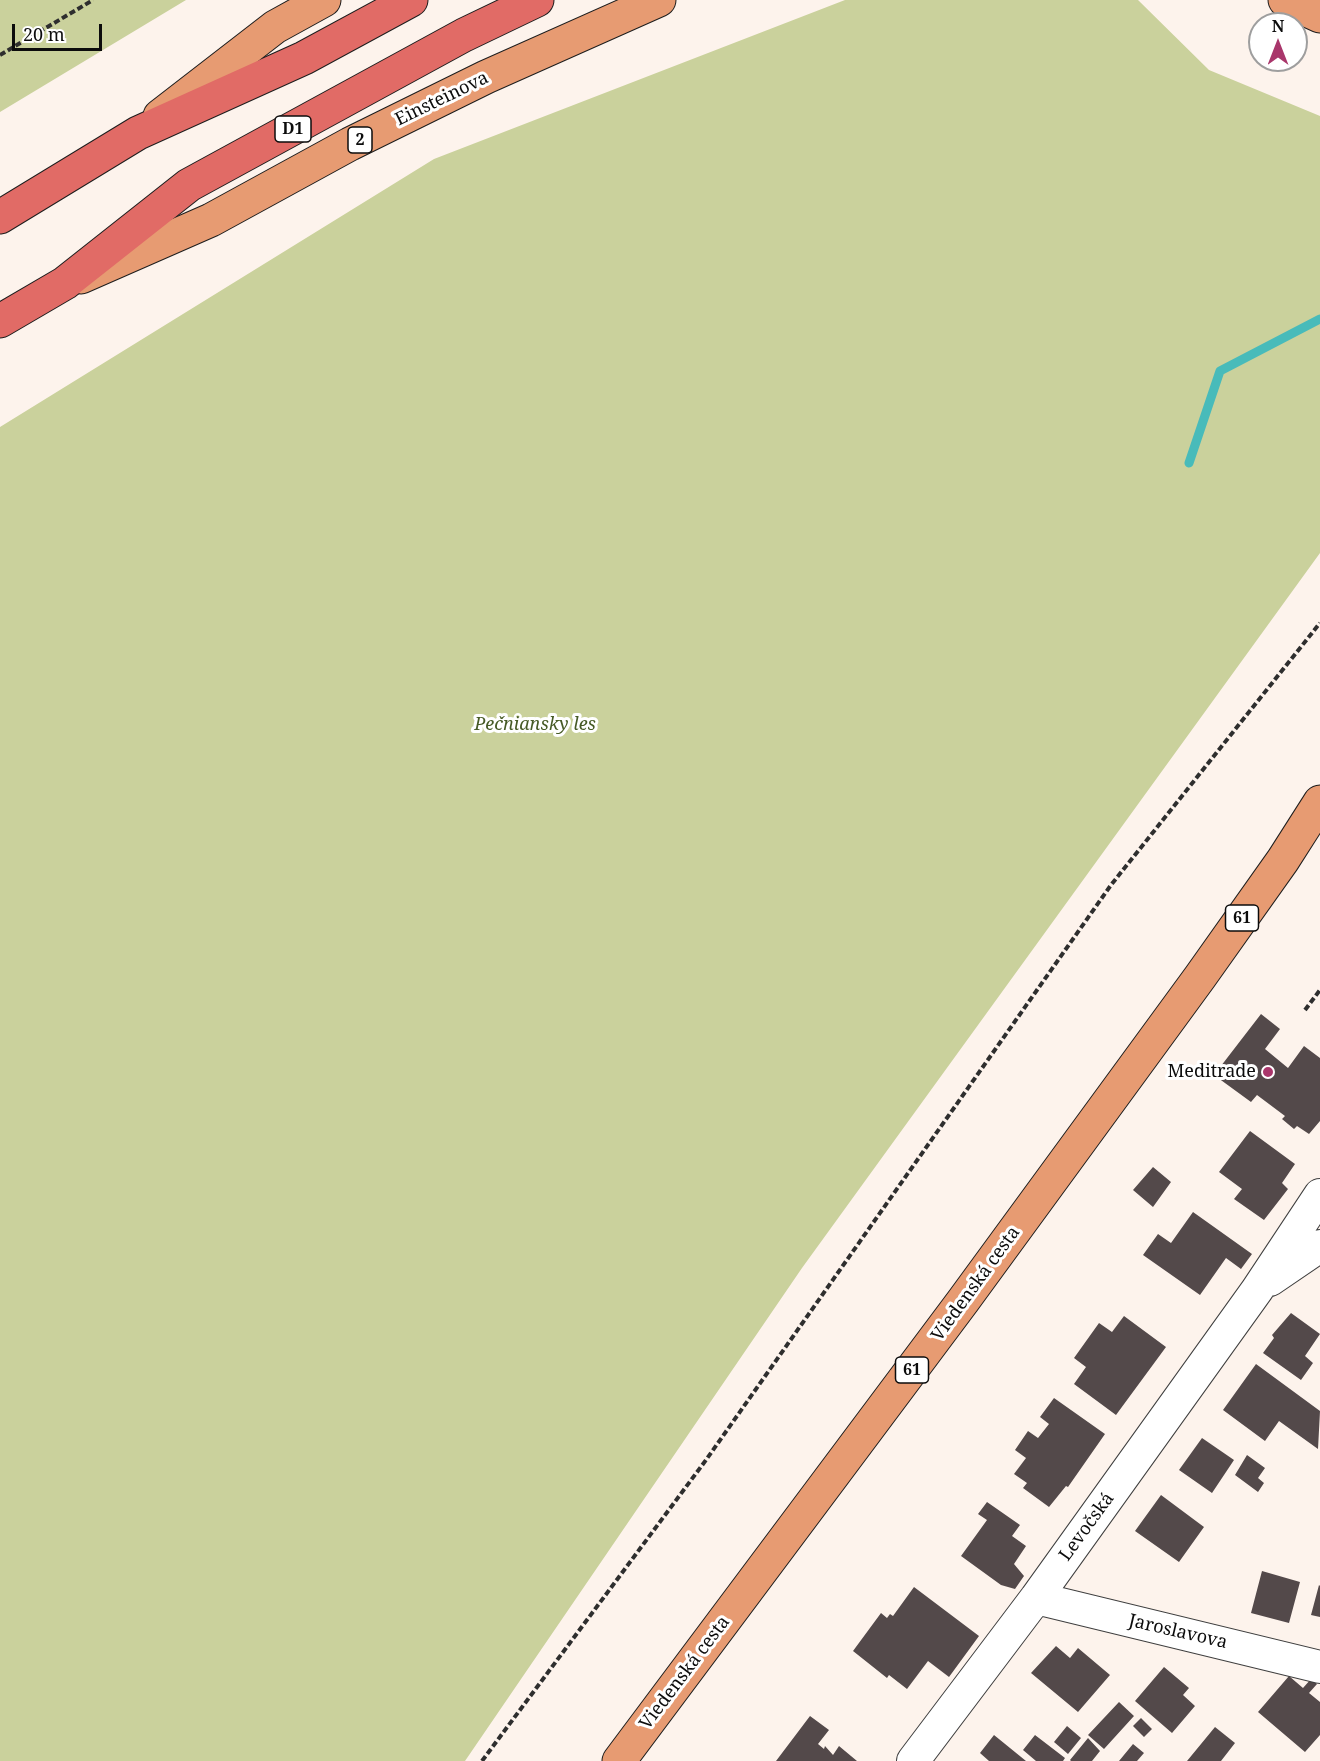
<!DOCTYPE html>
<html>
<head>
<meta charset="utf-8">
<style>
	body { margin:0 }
	#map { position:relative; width:1320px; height:1761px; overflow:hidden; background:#fdf3ec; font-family:"Noto Serif",serif }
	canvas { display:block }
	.north { position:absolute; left:1248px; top:12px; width:60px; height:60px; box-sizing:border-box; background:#fff; border:2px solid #9e9e9e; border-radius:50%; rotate:0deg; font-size:16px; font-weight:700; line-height:24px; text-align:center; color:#0c0c0c }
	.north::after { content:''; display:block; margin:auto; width:21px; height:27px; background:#a9366b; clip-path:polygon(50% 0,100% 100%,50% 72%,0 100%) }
	.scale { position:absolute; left:12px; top:24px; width:90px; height:27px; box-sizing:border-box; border:3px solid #0c0c0c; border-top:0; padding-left:8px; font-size:18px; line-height:21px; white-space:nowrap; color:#0c0c0c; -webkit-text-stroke:4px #fff; paint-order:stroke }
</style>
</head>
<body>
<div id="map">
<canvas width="1320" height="1761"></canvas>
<div class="north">N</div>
<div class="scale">20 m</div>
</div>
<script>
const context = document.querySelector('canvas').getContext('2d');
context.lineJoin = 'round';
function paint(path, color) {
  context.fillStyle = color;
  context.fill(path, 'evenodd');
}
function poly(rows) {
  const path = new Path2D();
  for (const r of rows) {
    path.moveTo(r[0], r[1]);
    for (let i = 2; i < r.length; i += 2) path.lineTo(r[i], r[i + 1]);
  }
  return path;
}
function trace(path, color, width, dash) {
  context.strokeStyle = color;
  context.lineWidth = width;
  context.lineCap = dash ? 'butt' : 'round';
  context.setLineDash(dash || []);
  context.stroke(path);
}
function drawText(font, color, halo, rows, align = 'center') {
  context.font = font + ' "Noto Serif",serif';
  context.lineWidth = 6;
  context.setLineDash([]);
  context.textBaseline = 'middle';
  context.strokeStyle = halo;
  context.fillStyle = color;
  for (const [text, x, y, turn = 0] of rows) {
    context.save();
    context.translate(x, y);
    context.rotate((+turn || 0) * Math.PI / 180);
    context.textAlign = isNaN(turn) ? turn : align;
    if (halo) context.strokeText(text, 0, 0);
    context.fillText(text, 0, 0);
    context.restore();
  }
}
const forest = poly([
	[0,0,186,0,0,112],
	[845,0,1138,0,1209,70,1320,116,1320,553,802,1268,465,1761,0,1761,0,427,434,159]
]);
const stream = poly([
	[1189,463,1220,371,1320,319]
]);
const building = poly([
	[1261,1014,1280,1029,1265,1049,1288,1068,1304,1046,1320,1058,1320,1121,1309,1134,1297,1126,1294,1129,1282,1119,1285,1116,1257,1095,1251,1102,1214,1075],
	[1250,1131,1295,1164,1282,1183,1288,1189,1264,1220,1234,1199,1242,1189,1219,1172],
	[1153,1167,1171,1182,1153,1207,1133,1190],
	[1193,1212,1252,1254,1241,1269,1226,1258,1200,1295,1143,1255,1158,1234,1171,1243],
	[1291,1313,1320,1334,1305,1356,1313,1363,1301,1380,1263,1353,1274,1338,1272,1335],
	[1124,1316,1166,1347,1116,1415,1074,1384,1086,1367,1074,1358,1099,1323,1112,1332],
	[1256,1364,1320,1411,1318,1449,1279,1421,1265,1441,1223,1410],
	[1054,1398,1105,1434,1068,1487,1066,1486,1049,1507,1023,1488,1027,1483,1014,1474,1026,1458,1015,1450,1028,1431,1038,1438,1049,1424,1040,1417],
	[1202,1438,1234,1460,1212,1493,1179,1470],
	[1247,1455,1265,1468,1258,1478,1264,1483,1258,1492,1235,1475],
	[1161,1495,1204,1527,1179,1562,1135,1531],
	[987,1502,1020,1525,1012,1536,1026,1546,1014,1564,1024,1576,1015,1589,1001,1585,961,1556,987,1520,978,1514],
	[1262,1571,1300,1582,1289,1623,1251,1613],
	[1319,1585,1320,1586,1320,1617,1311,1615],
	[914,1587,979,1636,949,1677,928,1661,907,1689,889,1675,887,1678,853,1651,881,1613,887,1618,890,1614,893,1616],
	[1056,1646,1070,1658,1078,1648,1110,1675,1078,1712,1031,1673],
	[1164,1667,1189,1688,1183,1695,1195,1706,1172,1733,1135,1701],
	[1289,1676,1303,1688,1311,1679,1317,1684,1309,1693,1320,1702,1320,1735,1305,1752,1258,1712],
	[1119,1702,1134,1716,1104,1749,1088,1735],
	[810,1716,829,1730,818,1744,824,1749,825,1746,833,1755,839,1746,857,1761,776,1761],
	[1141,1718,1152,1729,1144,1737,1133,1726],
	[1067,1726,1081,1738,1068,1754,1054,1742],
	[1215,1727,1235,1743,1221,1761,1187,1761],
	[994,1735,1026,1761,989,1761,980,1753],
	[1035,1735,1065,1758,1063,1761,1036,1761,1023,1750],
	[1088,1738,1100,1751,1092,1761,1071,1761,1070,1760],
	[1133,1744,1144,1753,1137,1761,1119,1761]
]);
const path = poly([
	[0,55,93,0],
	[1305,1010,1320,990],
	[482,1761,706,1460,1111,885,1320,623]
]);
const minor = poly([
	[1270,1280,1320,1246],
	[1036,1598,1320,1667],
	[913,1761,1036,1598,1257,1290,1320,1195]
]);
const major = poly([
	[1285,0,1320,16],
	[160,116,275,27,324,0],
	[81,277,211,220,350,144,486,77,659,0],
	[619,1761,963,1301,1200,977,1283,860,1320,802]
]);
const highway = poly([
	[0,217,138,133,304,58,411,0],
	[0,321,65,283,189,185,464,35,537,0]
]);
const markers = [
	[1268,1072,6,"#a9366b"]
];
const shields = [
	[293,129,36],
	[360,140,24],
	[1242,918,33],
	[912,1370,33]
];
const shieldNames = [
	["D1",293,129],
	["2",360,140],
	["61",1242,918],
	["61",912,1370]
];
const streetNames = [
	["Einsteinova",442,99,-26],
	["Viedenská cesta",976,1284,-54],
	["Levočská",1087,1527,-54],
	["Jaroslavova",1178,1632,13],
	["Viedenská cesta",685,1673,-53]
];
const parkNames = [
	["Pečniansky les",535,725]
];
const poiNames = [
	["Meditrade",1256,1072]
];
paint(forest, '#cad19c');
trace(stream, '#48bbba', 9);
paint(building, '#53494a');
trace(minor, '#3f3f3f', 34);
trace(major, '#1d1d1d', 35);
trace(highway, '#1d1d1d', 35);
trace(path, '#2e2e2e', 4, [6, 3]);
trace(minor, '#fff', 32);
trace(major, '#e79b72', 33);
trace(highway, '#e16b66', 33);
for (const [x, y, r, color] of markers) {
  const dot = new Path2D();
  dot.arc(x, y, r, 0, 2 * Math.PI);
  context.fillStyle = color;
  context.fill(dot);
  trace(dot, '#fff', 2);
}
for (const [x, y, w] of shields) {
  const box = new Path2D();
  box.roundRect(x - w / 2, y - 13, w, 26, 4.5);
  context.fillStyle = '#fff';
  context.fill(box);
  trace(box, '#0c0c0c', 1.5);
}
drawText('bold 16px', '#0c0c0c', null, shieldNames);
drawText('18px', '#0c0c0c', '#fff', streetNames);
drawText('italic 18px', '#465a25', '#fff', parkNames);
drawText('18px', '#0c0c0c', '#fff', poiNames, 'right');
</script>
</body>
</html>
